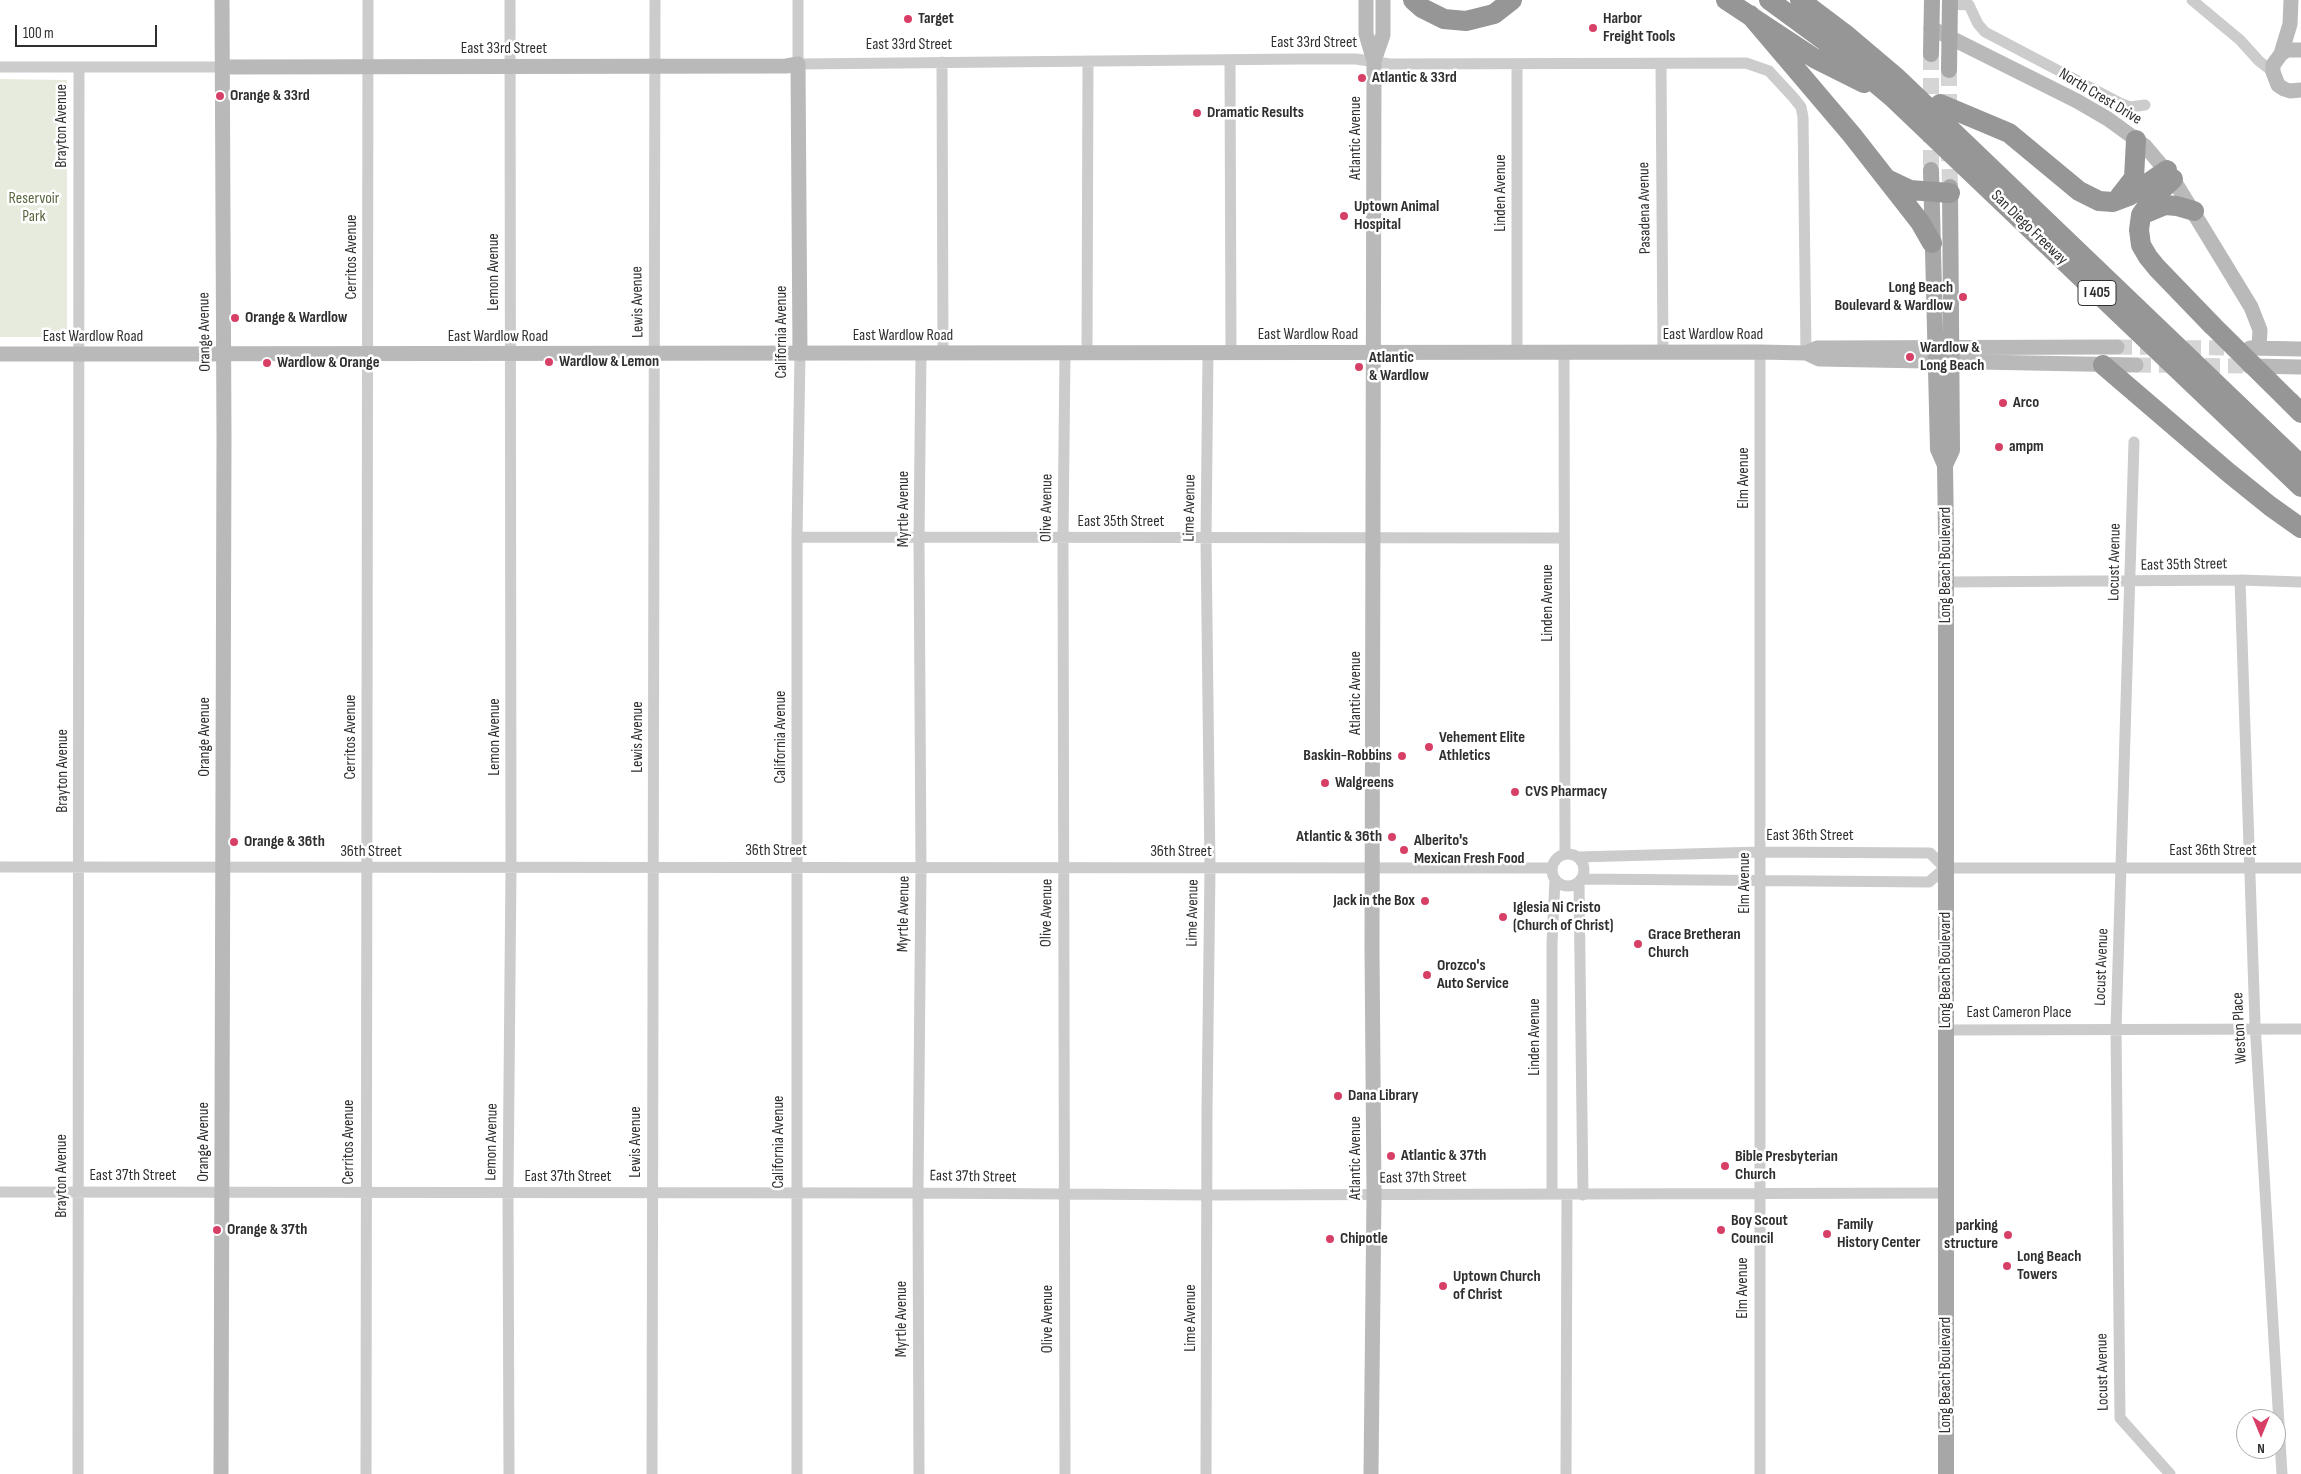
<!DOCTYPE html>
<html>
<head>
<meta charset="utf-8">
<style>
	body { margin:0 }
	#map { position:relative; width:2301px; height:1474px; overflow:hidden; background:#fff; font-family:"Sofia Sans Condensed",sans-serif }
	canvas { display:block }
	.north { position:absolute; left:2236px; top:1409px; width:50px; height:50px; box-sizing:border-box; background:#fff; border:1px solid #acacac; border-radius:50%; rotate:180deg; font-size:14px; font-weight:700; line-height:20px; text-align:center; color:#2f2f2f }
	.north::after { content:''; display:block; margin:auto; width:18px; height:22px; background:#d83f66; clip-path:polygon(50% 0,100% 100%,50% 72%,0 100%) }
	.scale { position:absolute; left:15px; top:25px; width:142px; height:22px; box-sizing:border-box; border:2px solid #2f2f2f; border-top:0; padding-left:6px; font-size:15px; line-height:18px; white-space:nowrap; color:#2f2f2f; -webkit-text-stroke:4px #fff; paint-order:stroke }
</style>
</head>
<body>
<div id="map">
<canvas width="2301" height="1474"></canvas>
<div class="north">N</div>
<div class="scale">100 m</div>
</div>
<script>
const context = document.querySelector('canvas').getContext('2d');
context.lineJoin = 'round';
function paint(path, color) {
  context.fillStyle = color;
  context.fill(path, 'evenodd');
}
function poly(rows) {
  const path = new Path2D();
  for (const r of rows) {
    if (r.length === 3) {
      path.moveTo(r[0] + r[2], r[1]);
      path.arc(r[0], r[1], r[2], 0, 2 * Math.PI);
      continue;
    }
    path.moveTo(r[0], r[1]);
    for (let i = 2; i < r.length; i += 2) path.lineTo(r[i], r[i + 1]);
  }
  return path;
}
function trace(path, color, width, dash) {
  context.strokeStyle = color;
  context.lineWidth = width;
  context.lineCap = dash ? 'butt' : 'round';
  context.setLineDash(dash || []);
  context.stroke(path);
}
function drawText(font, color, halo, rows, align = 'center') {
  context.font = font + ' "Sofia Sans Condensed",sans-serif';
  context.lineWidth = 5;
  context.setLineDash([]);
  context.textBaseline = 'middle';
  context.strokeStyle = halo;
  context.fillStyle = color;
  for (const [text, x, y, turn = 0] of rows) {
    context.save();
    context.translate(x, y);
    context.rotate((+turn || 0) * Math.PI / 180);
    context.textAlign = isNaN(turn) ? turn : align;
    if (halo) context.strokeText(text, 0, 0);
    context.fillText(text, 0, 0);
    context.restore();
  }
}
const green = poly([
	[0,79,67,80,67,337,0,337]
]);
const secondaryTunnel = poly([
	[2117,347,2227,348],
	[2136,365,2247,366]
]);
const primaryTunnel = poly([
	[1931,54,1931,170],
	[1949,70,1949,118],
	[1949,145,1950,187]
]);
const street = poly([
	[798,0,798,64,1299,59,1356,59,1390,64,1746,63,1769,71,1793,97,1801,107,1803,117,1806,353],
	[2192,0,2240,40,2259,61,2273,72],
	[1949,4,1969,5,1978,24,1985,32,2122,104,2130,107,2145,105],
	[1230,61,1231,352],
	[942,62,943,353],
	[1661,63,1663,352],
	[0,67,222,67],
	[1087,353,1088,61],
	[1517,353,1517,64],
	[1564,353,1565,854],
	[2134,442,2116,1029,2120,1418,2170,1474],
	[797,537,1564,538],
	[2240,580,2255,1023,2282,1474],
	[1947,582,2240,580,2301,582],
	[1568,870,16],
	[1578,857,1761,852,1930,853,1945,868],
	[0,867,1552,868],
	[1583,879,1929,882,1945,868,2301,868],
	[1579,883,1583,1195],
	[1946,1030,2301,1029],
	[0,1192,918,1193,1208,1195,1946,1193],
	[1552,1194,1552,943,1555,879],
	[78,1474,79,67],
	[366,1474,368,0],
	[509,1474,508,1192,511,868,510,0],
	[652,1474,655,0],
	[797,1474,797,537,800,354],
	[919,1474,918,1193,921,869,919,538,921,354],
	[1065,1474,1063,538,1065,353],
	[1206,1474,1207,1110,1210,869,1206,539,1208,353],
	[1566,1474,1567,1195],
	[1760,1474,1760,352]
]);
const secondary = poly([
	[1366,0,1366,34,1374,61,1372,948,1374,1195,1371,1474],
	[1931,28,2077,101,2108,119,2145,146,2173,179,2251,307,2260,330,2259,348],
	[2301,50,2287,50,2281,54,2273,65,2273,72,2278,85,2284,89,2290,91,2301,90],
	[2281,54,2290,24,2291,0],
	[1374,61,1383,35,1383,0],
	[222,67,786,66,798,64,800,354],
	[2250,348,2301,349],
	[1806,353,1817,348,2117,347],
	[0,354,1760,352,1806,353,1819,359,2136,365],
	[2249,366,2301,367],
	[221,1474,224,437,222,0]
]);
const primary = poly([
	[1931,54,1932,0],
	[1949,70,1950,0],
	[1931,170,1938,449,1945,465,1946,534,1946,1474],
	[1945,465,1952,450,1950,187]
]);
const highway = poly([
	[1413,0,1422,8,1444,19,1466,21,1494,14,1512,0],
	[1726,0,1814,58,1864,83],
	[1769,0,1829,44,1892,97,2301,487],
	[1800,0,1845,34,1897,78,2301,465],
	[1750,15,1852,135,1920,222,1932,243],
	[1940,104,2009,133,2079,191,2099,201,2113,202,2129,196,2167,170],
	[2173,179,2152,199,2141,215,2139,230,2141,245,2148,257,2157,268,2212,325],
	[1889,180,1910,190,1950,193],
	[2120,196,2134,178,2136,140],
	[2141,215,2165,205,2177,206,2194,211],
	[2103,365,2229,473,2270,506,2301,528],
	[2290,402,2301,413]
]);
const highwayBridge = poly([
	[2212,325,2290,402]
]);
const markers = [
	[908,19,5,"#d83f66"],
	[1593,28,5,"#d83f66"],
	[1362,78,5,"#d83f66"],
	[220,96,5,"#d83f66"],
	[1197,113,5,"#d83f66"],
	[1344,216,5,"#d83f66"],
	[1963,297,5,"#d83f66"],
	[235,318,5,"#d83f66"],
	[1910,357,5,"#d83f66"],
	[549,362,5,"#d83f66"],
	[267,363,5,"#d83f66"],
	[1359,367,5,"#d83f66"],
	[2003,403,5,"#d83f66"],
	[1999,447,5,"#d83f66"],
	[1429,747,5,"#d83f66"],
	[1402,756,5,"#d83f66"],
	[1325,783,5,"#d83f66"],
	[1515,792,5,"#d83f66"],
	[1392,837,5,"#d83f66"],
	[234,842,5,"#d83f66"],
	[1404,850,5,"#d83f66"],
	[1425,901,5,"#d83f66"],
	[1503,917,5,"#d83f66"],
	[1638,944,5,"#d83f66"],
	[1427,975,5,"#d83f66"],
	[1338,1096,5,"#d83f66"],
	[1391,1156,5,"#d83f66"],
	[1725,1166,5,"#d83f66"],
	[217,1230,5,"#d83f66"],
	[1721,1230,5,"#d83f66"],
	[1827,1234,5,"#d83f66"],
	[2008,1235,5,"#d83f66"],
	[1330,1239,5,"#d83f66"],
	[2007,1266,5,"#d83f66"],
	[1443,1286,5,"#d83f66"]
];
const shields = [
	[2097,293,38]
];
const shieldNames = [
	["I 405",2097,293]
];
const poiNames = [
	["Target",918,19],
	["Harbor",1603,19],
	["Freight Tools",1603,37],
	["Atlantic & 33rd",1372,78],
	["Orange & 33rd",230,96],
	["Dramatic Results",1207,113],
	["Uptown Animal",1354,207],
	["Hospital",1354,225],
	["Long Beach",1953,288,"right"],
	["Boulevard & Wardlow",1953,306,"right"],
	["Orange & Wardlow",245,318],
	["Wardlow &",1920,348],
	["Long Beach",1920,366],
	["Atlantic",1369,358],
	["& Wardlow",1369,376],
	["Wardlow & Lemon",559,362],
	["Wardlow & Orange",277,363],
	["Arco",2013,403],
	["ampm",2009,447],
	["Vehement Elite",1439,738],
	["Athletics",1439,756],
	["Baskin-Robbins",1392,756,"right"],
	["Walgreens",1335,783],
	["CVS Pharmacy",1525,792],
	["Atlantic & 36th",1382,837,"right"],
	["Alberito's",1414,841],
	["Mexican Fresh Food",1414,859],
	["Orange & 36th",244,842],
	["Jack in the Box",1415,901,"right"],
	["Iglesia Ni Cristo",1513,908],
	["(Church of Christ)",1513,926],
	["Grace Bretheran",1648,935],
	["Church",1648,953],
	["Orozco's",1437,966],
	["Auto Service",1437,984],
	["Dana Library",1348,1096],
	["Atlantic & 37th",1401,1156],
	["Bible Presbyterian",1735,1157],
	["Church",1735,1175],
	["Boy Scout",1731,1221],
	["Council",1731,1239],
	["Family",1837,1225],
	["History Center",1837,1243],
	["parking",1998,1226,"right"],
	["structure",1998,1244,"right"],
	["Orange & 37th",227,1230],
	["Chipotle",1340,1239],
	["Long Beach",2017,1257],
	["Towers",2017,1275],
	["Uptown Church",1453,1277],
	["of Christ",1453,1295]
];
const streetNames = [
	["East 33rd Street",1314,43],
	["East 33rd Street",909,45],
	["East 33rd Street",504,49],
	["North Crest Drive",2100,97,31],
	["Brayton Avenue",62,126,-90],
	["Atlantic Avenue",1356,138,-90],
	["Linden Avenue",1501,193,-90],
	["Pasadena Avenue",1645,208,-91],
	["San Diego Freeway",2029,228,44],
	["Cerritos Avenue",352,257,-90],
	["Lemon Avenue",494,272,-90],
	["Lewis Avenue",638,302,-91],
	["Orange Avenue",205,332,-91],
	["California Avenue",782,332,-90],
	["East Wardlow Road",1308,335],
	["East Wardlow Road",1713,335],
	["East Wardlow Road",903,336],
	["East Wardlow Road",93,337],
	["East Wardlow Road",498,337],
	["Elm Avenue",1744,478,-90],
	["Olive Avenue",1047,508,-89],
	["Lime Avenue",1190,508,-89],
	["Myrtle Avenue",904,509,-90],
	["East 35th Street",1121,522],
	["Locust Avenue",2115,562,-89],
	["Long Beach Boulevard",1946,565,-90],
	["East 35th Street",2184,565,-1],
	["Linden Avenue",1548,603,-90],
	["Atlantic Avenue",1356,693,-90],
	["Orange Avenue",205,737,-90],
	["Cerritos Avenue",351,737,-90],
	["Lemon Avenue",495,737,-90],
	["Lewis Avenue",638,737,-90],
	["California Avenue",781,737,-90],
	["Brayton Avenue",63,771,-90],
	["East 36th Street",1810,836],
	["36th Street",776,851],
	["East 36th Street",2213,851],
	["36th Street",371,852],
	["36th Street",1181,852],
	["Elm Avenue",1745,883,-90],
	["Olive Avenue",1047,913,-89],
	["Lime Avenue",1193,913,-89],
	["Myrtle Avenue",904,914,-89],
	["Locust Avenue",2102,967,-88],
	["Long Beach Boulevard",1946,970,-90],
	["East Cameron Place",2019,1013],
	["Weston Place",2240,1028,-93],
	["Linden Avenue",1535,1037,-90],
	["Orange Avenue",204,1142,-90],
	["Cerritos Avenue",349,1142,-90],
	["Lemon Avenue",492,1142,-89],
	["Lewis Avenue",636,1142,-90],
	["California Avenue",779,1142,-90],
	["Atlantic Avenue",1356,1158,-90],
	["Brayton Avenue",62,1176,-90],
	["East 37th Street",133,1176],
	["East 37th Street",568,1177],
	["East 37th Street",973,1177,1],
	["East 37th Street",1423,1178,-1],
	["Elm Avenue",1743,1288,-90],
	["Lime Avenue",1191,1318,-90],
	["Myrtle Avenue",902,1319,-90],
	["Olive Avenue",1048,1319,-90],
	["Locust Avenue",2103,1372,-91],
	["Long Beach Boulevard",1946,1375,-90]
];
const parkNames = [
	["Reservoir",34,199],
	["Park",34,217]
];
paint(green, '#e7ebde');
trace(secondaryTunnel, '#d5d5d5', 15, [15, 8]);
trace(primaryTunnel, '#d5d5d5', 16, [16, 8]);
trace(street, '#ccc', 11);
trace(secondary, '#b9b9b9', 15);
trace(primary, '#a7a7a7', 16);
trace(highway, '#969696', 20);
trace(highwayBridge, '#969696', 20);
for (const [x, y, r, color] of markers) {
  const dot = new Path2D();
  dot.arc(x, y, r, 0, 2 * Math.PI);
  context.fillStyle = color;
  context.fill(dot);
  trace(dot, '#fff', 2);
}
for (const [x, y, w] of shields) {
  const box = new Path2D();
  box.roundRect(x - w / 2, y - 12.5, w, 25, 4);
  context.fillStyle = '#fff';
  context.fill(box);
  trace(box, '#2f2f2f', 1);
}
drawText('bold 15px', '#2f2f2f', null, shieldNames);
drawText('bold 16px', '#2f2f2f', '#fff', poiNames, 'left');
drawText('16px', '#2f2f2f', '#fff', streetNames);
drawText('16px', '#59673f', '#fff', parkNames);
</script>
</body>
</html>
